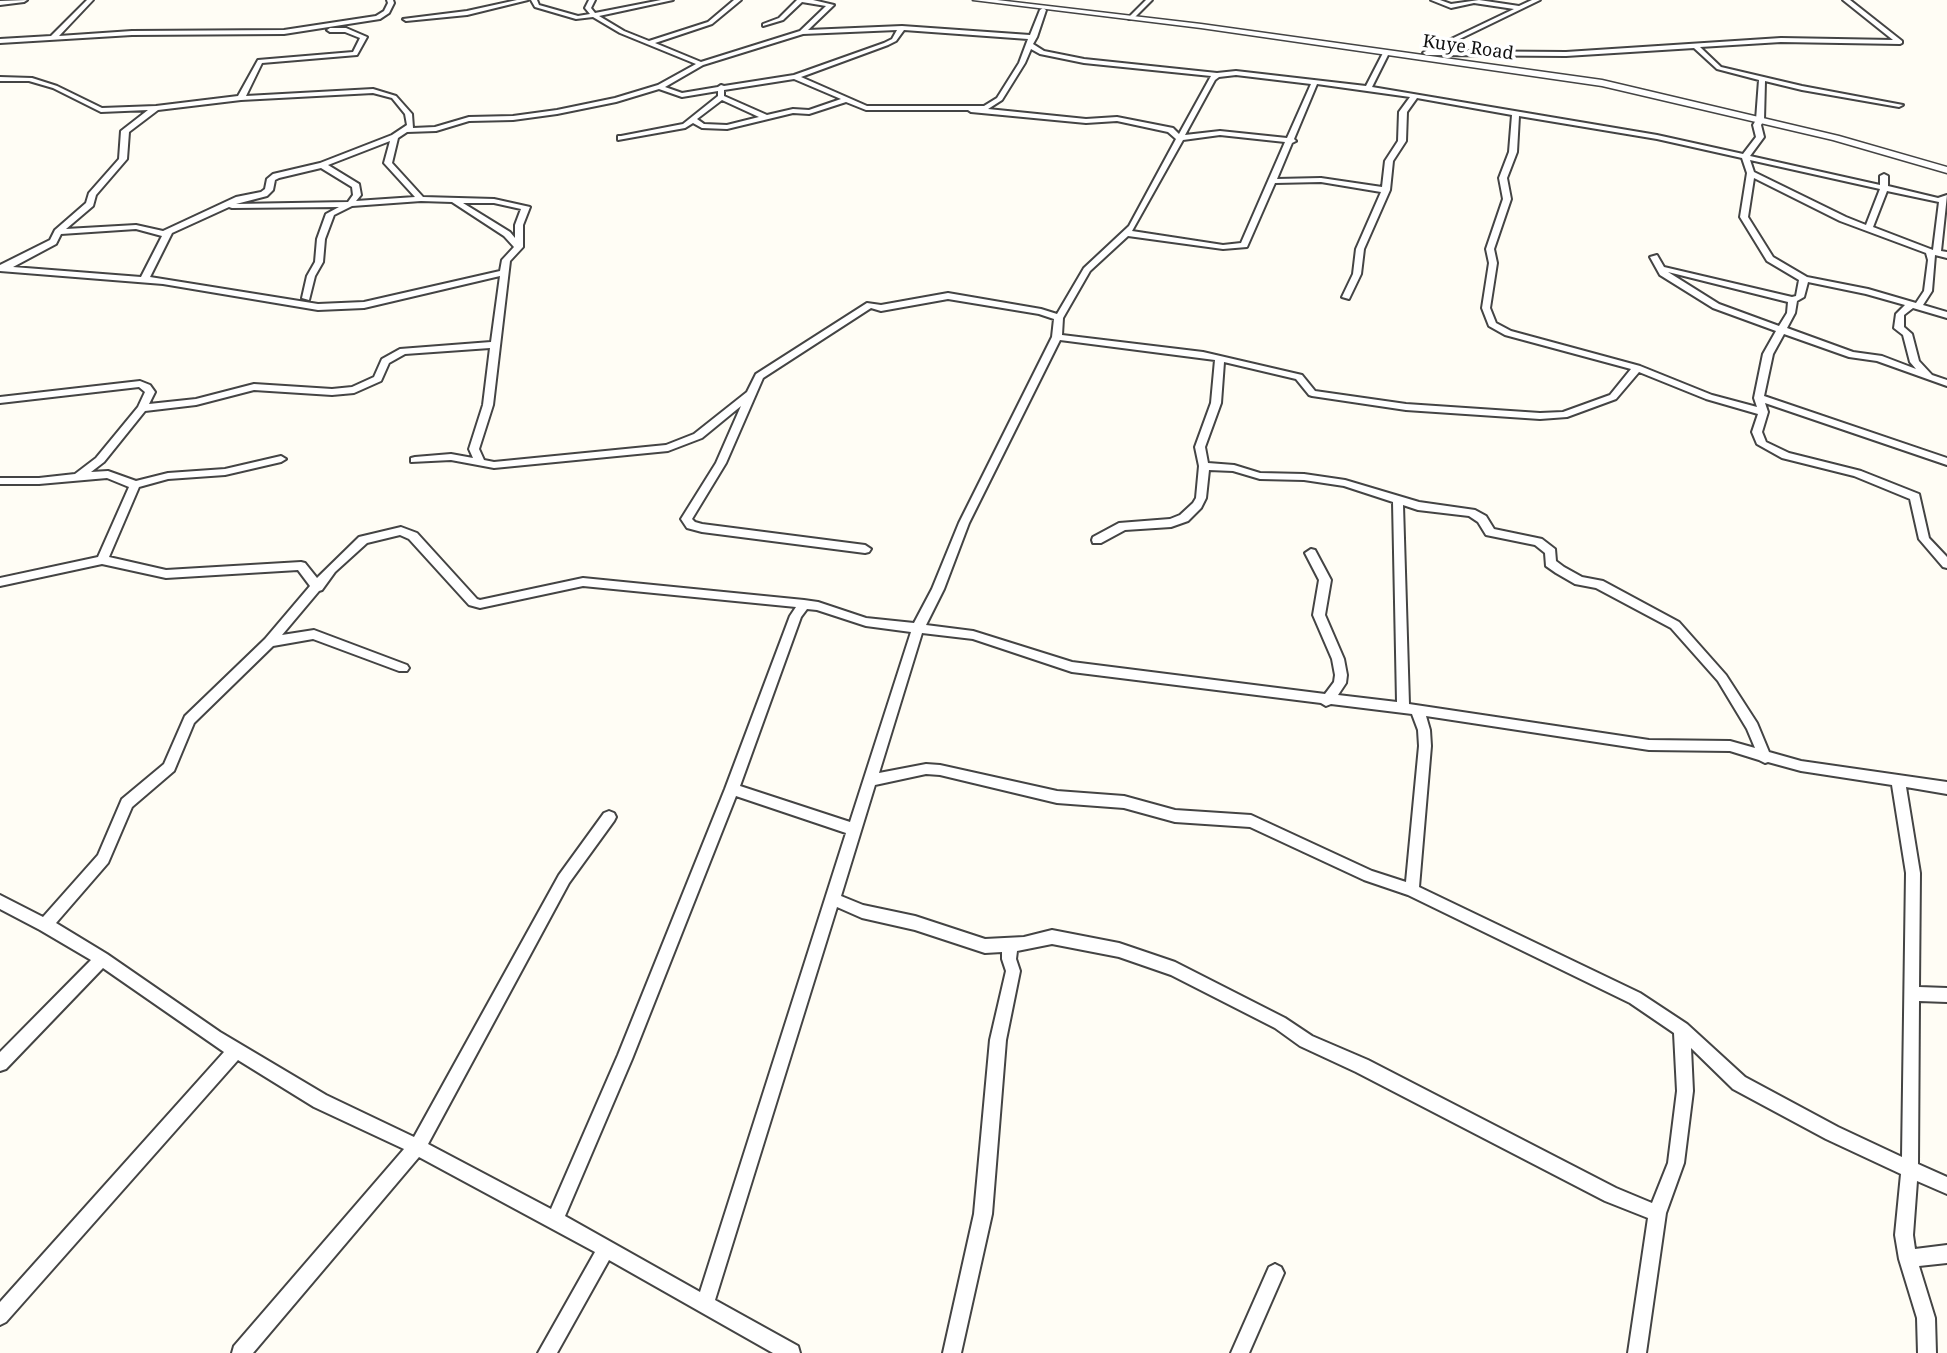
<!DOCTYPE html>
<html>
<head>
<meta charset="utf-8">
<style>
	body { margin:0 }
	canvas { display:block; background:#fffdf5 }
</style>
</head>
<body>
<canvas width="1947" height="1353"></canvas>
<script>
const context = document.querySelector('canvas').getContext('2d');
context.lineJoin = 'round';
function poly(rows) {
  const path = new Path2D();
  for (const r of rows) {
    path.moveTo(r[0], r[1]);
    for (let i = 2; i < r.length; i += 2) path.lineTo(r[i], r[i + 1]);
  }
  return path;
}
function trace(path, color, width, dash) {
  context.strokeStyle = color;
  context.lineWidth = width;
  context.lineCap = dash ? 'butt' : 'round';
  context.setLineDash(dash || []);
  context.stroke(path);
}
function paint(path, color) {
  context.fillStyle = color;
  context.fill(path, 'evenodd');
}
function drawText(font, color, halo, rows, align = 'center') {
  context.font = font + ' "Noto Serif",serif';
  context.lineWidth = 7;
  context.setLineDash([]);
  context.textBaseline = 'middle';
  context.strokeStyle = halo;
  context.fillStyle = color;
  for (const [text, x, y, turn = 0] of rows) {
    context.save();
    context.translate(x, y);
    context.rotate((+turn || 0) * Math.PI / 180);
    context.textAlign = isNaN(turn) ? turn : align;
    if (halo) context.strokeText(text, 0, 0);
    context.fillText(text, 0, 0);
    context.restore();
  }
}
const minor = poly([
	[27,0,24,2,0,5,0,1,27,0],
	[87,0,93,0,59,36,132,31,284,30,376,16,384,11,388,3,387,0,393,0,394,3,389,13,380,19,284,34,132,35,0,43,0,39,51,36,87,0],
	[517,0,528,0,467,15,406,21,403,19,467,11,517,0],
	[531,0,537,0,539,5,578,16,590,14,585,8,589,0,595,0,591,8,595,13,661,0,673,0,599,16,624,31,649,41,708,22,734,0,741,0,712,24,655,43,701,62,800,31,826,6,802,2,783,20,763,26,763,24,779,18,797,0,813,0,834,5,808,30,902,26,1030,35,1040,10,1043,8,1046,10,1037,37,1033,44,1044,51,1084,59,1217,73,1236,71,1366,86,1383,53,1386,51,1389,53,1372,87,1657,135,1743,154,1756,137,1753,125,1756,120,1759,80,1717,69,1694,48,1566,56,1426,55,1423,53,1424,52,1514,9,1474,3,1451,8,1431,0,1440,0,1451,4,1479,0,1519,6,1532,0,1540,0,1435,51,1566,52,1781,38,1893,40,1843,0,1850,0,1902,41,1902,43,1900,44,1781,42,1700,47,1721,67,1802,86,1903,105,1899,107,1802,90,1765,81,1764,120,1761,125,1764,137,1750,156,1880,185,1880,176,1884,174,1888,176,1888,186,1938,198,1947,195,1941,251,1947,252,1947,258,1935,255,1932,291,1923,305,1947,312,1947,318,1913,308,1904,315,1904,327,1912,334,1919,361,1932,375,1947,380,1947,386,1877,361,1849,357,1784,334,1773,354,1764,396,1947,458,1947,465,1765,403,1768,412,1762,432,1766,442,1789,453,1861,471,1919,494,1929,538,1947,557,1947,568,1943,567,1919,539,1910,499,1854,476,1782,458,1757,444,1752,432,1758,414,1706,399,1639,372,1616,399,1567,417,1540,419,1406,410,1312,396,1309,395,1296,379,1224,362,1221,403,1205,447,1208,463,1234,465,1260,473,1304,474,1345,480,1419,502,1475,510,1486,516,1494,529,1542,539,1555,549,1556,561,1564,567,1582,577,1603,581,1679,622,1726,675,1757,723,1769,752,1801,761,1947,782,1947,794,1906,787,1920,873,1919,987,1947,988,1947,1002,1919,1001,1918,1164,1947,1177,1947,1194,1917,1181,1913,1235,1915,1249,1947,1245,1947,1263,1919,1266,1935,1318,1936,1353,1918,1353,1917,1318,1899,1259,1895,1235,1901,1174,1826,1139,1733,1089,1691,1048,1693,1091,1684,1163,1666,1213,1646,1353,1628,1353,1648,1218,1605,1201,1356,1072,1300,1046,1275,1028,1171,975,1119,957,1052,944,1017,951,1016,959,1020,971,1006,1040,992,1214,961,1353,943,1353,974,1214,990,1040,1006,971,1002,959,1002,952,985,953,915,930,862,918,837,907,715,1300,798,1346,800,1353,773,1353,609,1260,557,1353,538,1353,595,1252,419,1157,253,1353,232,1353,234,1346,404,1149,314,1107,238,1060,6,1322,0,1325,0,1302,224,1052,103,968,6,1069,0,1071,0,1052,91,960,40,930,0,909,0,895,43,917,98,855,122,799,164,764,185,716,265,639,310,586,298,570,166,578,102,564,0,586,0,578,98,557,129,487,107,478,39,484,0,484,0,478,39,478,75,474,96,458,138,407,145,392,139,387,0,403,0,397,140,381,150,385,155,392,149,404,196,399,254,384,332,389,352,387,374,377,382,359,400,349,491,342,500,276,364,308,318,310,163,284,0,271,0,265,50,240,55,230,86,203,89,193,119,159,121,131,148,110,101,112,53,88,29,81,0,81,0,77,32,78,57,86,102,108,156,106,238,96,258,60,353,52,360,38,345,32,330,32,327,30,330,28,346,28,367,37,357,55,262,63,246,96,373,89,396,96,412,114,413,128,435,127,469,117,513,116,557,110,615,98,658,85,696,64,620,33,593,17,576,19,535,7,531,0],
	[897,30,892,39,884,43,794,75,724,86,721,85,718,87,682,93,665,87,703,65,803,34,897,30],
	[904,30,1028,39,1019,63,997,98,984,106,867,106,801,77,888,45,896,41,904,30],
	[1031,49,1040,54,1084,63,1211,76,1179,134,1173,128,1117,117,1086,119,988,109,1002,100,1025,63,1031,49],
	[1236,75,1311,84,1287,138,1220,131,1185,135,1215,80,1219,77,1236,75],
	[794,79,841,99,809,110,793,109,767,115,724,96,724,90,794,79],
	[1317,84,1410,97,1399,112,1398,141,1385,161,1382,187,1321,178,1277,179,1292,143,1296,141,1294,139,1317,84],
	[659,89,682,97,718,91,718,96,683,124,621,136,618,136,618,140,685,128,693,123,702,128,727,129,793,113,809,114,846,102,866,110,968,110,971,112,1086,123,1117,121,1168,132,1176,139,1129,226,1084,268,1057,314,1041,309,948,293,881,305,867,303,756,374,747,392,694,434,666,445,494,462,484,460,479,449,493,405,510,261,523,247,523,225,530,207,494,199,423,197,392,163,398,138,407,132,436,131,469,121,513,120,557,114,616,102,659,89],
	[373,93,392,98,405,114,407,125,392,135,320,163,273,174,267,179,265,189,261,192,236,197,163,231,136,225,66,229,93,206,96,195,127,159,129,132,158,110,241,100,373,93],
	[1417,98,1512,115,1509,152,1499,178,1503,199,1486,249,1489,263,1482,308,1489,326,1505,335,1631,369,1610,395,1563,412,1540,413,1406,404,1315,391,1302,375,1203,352,1062,335,1063,318,1090,271,1128,236,1223,249,1247,247,1275,183,1321,182,1381,192,1356,249,1353,274,1342,297,1349,299,1361,274,1364,249,1390,190,1393,161,1406,141,1407,112,1417,98],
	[722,100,759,117,727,125,704,124,697,119,722,100],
	[1519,116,1657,139,1742,158,1747,173,1740,217,1767,261,1799,280,1796,296,1792,297,1664,267,1657,255,1650,257,1660,275,1713,308,1776,331,1763,354,1754,398,1757,407,1712,395,1640,366,1511,331,1496,323,1490,308,1497,263,1494,249,1511,199,1507,178,1517,152,1519,116],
	[1220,135,1285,142,1241,243,1223,245,1132,231,1183,140,1220,135],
	[390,141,384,163,415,197,356,201,361,195,359,184,328,165,390,141],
	[1750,160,1880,189,1866,225,1846,217,1754,172,1750,160],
	[321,168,352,187,353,195,348,202,236,204,267,196,273,190,275,180,279,178,321,168],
	[1754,178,1840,221,1926,253,1928,260,1924,291,1916,303,1868,289,1807,277,1773,257,1748,217,1754,178],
	[1887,191,1939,202,1933,250,1873,227,1887,191],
	[421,201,452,202,504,236,514,247,502,260,500,271,364,302,318,304,150,277,172,233,229,207,232,208,339,207,326,214,317,239,315,262,307,276,302,298,309,300,315,276,323,262,325,239,334,215,352,206,421,201],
	[463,203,494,203,521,209,515,225,515,238,510,232,463,203],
	[136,229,162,236,141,277,13,267,56,244,61,234,136,229],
	[1668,272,1788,302,1787,313,1779,326,1719,304,1668,272],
	[1808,282,1866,294,1905,305,1896,314,1894,328,1903,335,1910,362,1916,369,1882,356,1853,352,1787,328,1795,313,1797,301,1804,297,1808,282],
	[948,299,1039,314,1054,319,1052,337,959,523,932,589,914,623,866,618,818,602,804,600,583,578,480,600,477,599,417,533,401,527,359,537,317,578,305,563,301,562,166,570,109,557,139,487,168,479,225,475,281,462,286,459,281,456,225,469,168,473,136,481,108,471,91,472,104,462,145,411,196,405,254,390,332,395,354,393,381,381,389,363,405,354,490,348,483,405,469,449,473,458,451,454,415,457,411,458,411,462,451,460,494,468,668,451,702,438,741,406,716,463,681,519,687,528,702,532,865,553,869,552,871,549,865,545,702,524,695,522,692,519,726,463,763,378,871,308,881,311,948,299],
	[1060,340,1215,360,1211,403,1195,447,1199,466,1196,498,1193,503,1180,515,1170,519,1119,523,1093,537,1092,540,1093,543,1101,543,1125,530,1171,527,1188,521,1201,508,1206,498,1209,470,1233,471,1260,479,1304,480,1344,486,1393,502,1397,702,1338,695,1346,683,1347,675,1344,659,1325,615,1331,580,1315,550,1311,549,1305,553,1319,580,1313,615,1332,659,1335,675,1334,682,1325,694,1072,662,973,631,926,625,944,589,969,523,1060,340],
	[1403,505,1418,510,1469,516,1478,522,1486,535,1535,545,1545,553,1546,566,1556,573,1575,584,1596,588,1671,628,1718,681,1747,729,1755,748,1730,741,1649,740,1409,704,1403,505],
	[400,535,409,539,469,605,480,608,583,586,796,607,790,616,725,789,618,1055,551,1209,428,1144,569,883,614,821,616,817,614,813,609,811,604,813,559,875,414,1137,326,1095,220,1032,107,954,56,923,108,863,132,807,174,771,194,723,273,646,313,639,399,671,407,671,409,668,407,665,314,630,282,635,319,591,322,590,335,572,367,543,400,535],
	[807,609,817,610,866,626,911,632,850,822,740,786,801,617,807,609],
	[922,633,973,639,1072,672,1321,703,1326,706,1331,704,1412,714,1418,730,1419,746,1406,882,1372,871,1251,815,1175,810,1124,796,1057,791,940,765,926,764,879,773,922,633],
	[1426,716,1649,750,1730,751,1759,760,1765,763,1768,762,1801,771,1892,785,1906,873,1902,1157,1838,1127,1745,1077,1687,1024,1640,993,1419,887,1431,746,1430,730,1426,716],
	[926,774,940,775,1057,803,1124,808,1175,822,1250,827,1364,880,1408,895,1630,1003,1674,1033,1677,1091,1668,1163,1652,1203,1616,1188,1368,1060,1312,1036,1285,1018,1175,962,1119,943,1052,930,1024,937,985,939,915,916,863,905,841,896,875,785,926,774],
	[736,796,846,833,700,1292,565,1216,632,1059,736,796],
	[1146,0,1152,0,1133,19,1129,19,1129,17,1146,0],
	[1275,1264,1281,1267,1284,1273,1249,1353,1231,1353,1269,1267,1275,1264]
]);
const tertiary = poly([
	[973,0,997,0,1201,24,1602,80,1839,136,1947,167,1947,173,1833,140,1602,86,1201,28,973,0]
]);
const farStreetnames = [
	["Kuye Road",1468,48,8]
];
trace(minor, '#444', 4);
trace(tertiary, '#444', 3);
paint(minor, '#fff');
paint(tertiary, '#fff');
drawText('18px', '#111', '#fff', farStreetnames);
</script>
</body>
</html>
